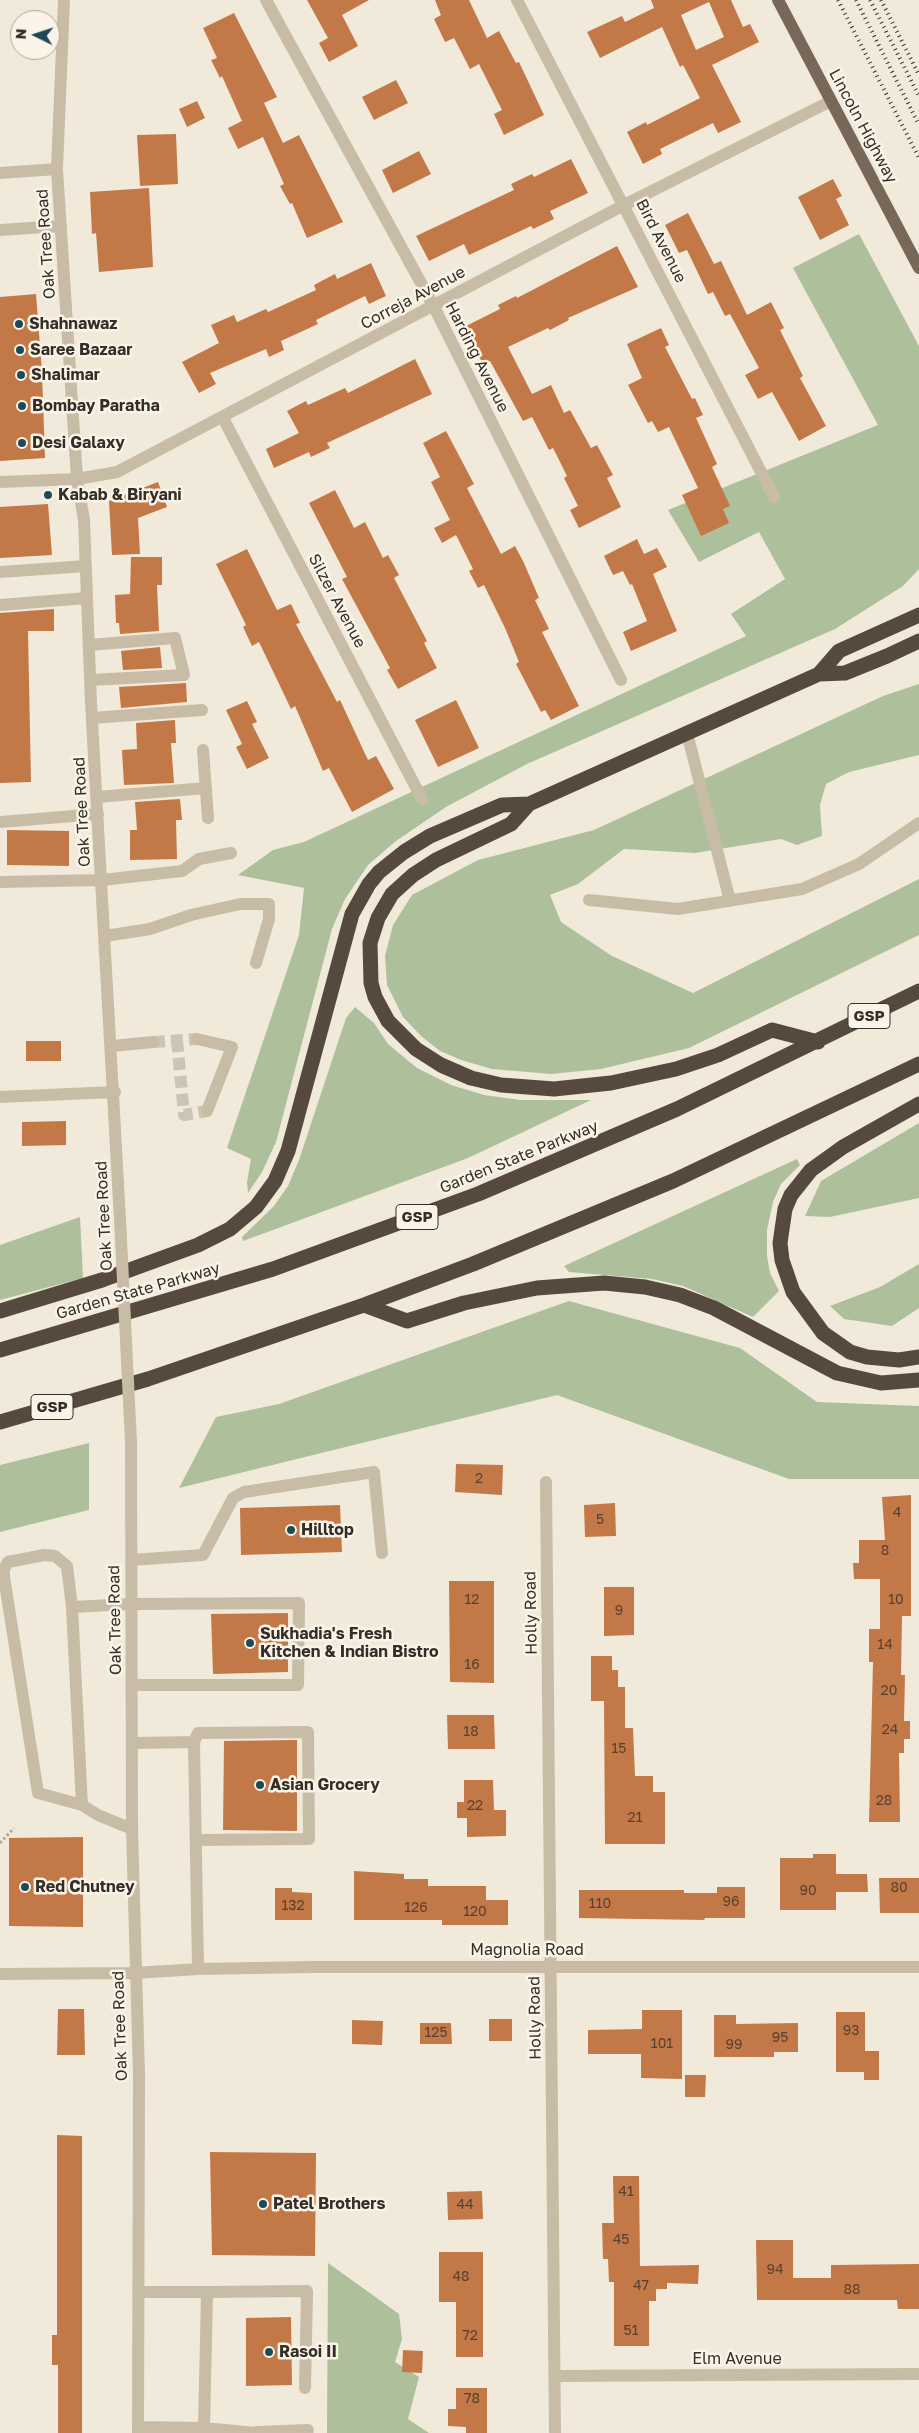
<!DOCTYPE html>
<html>
<head>
<meta charset="utf-8">
<style>
	body { margin:0 }
	#map { position:relative; width:919px; height:2433px; overflow:hidden; background:#f1eadb; font-family:"Golos Text",sans-serif }
	canvas { display:block }
	.north { position:absolute; left:10px; top:10px; width:50px; height:50px; box-sizing:border-box; background:#f9f4e7; border:1px solid #aba59b; border-radius:50%; rotate:274deg; font-size:14px; font-weight:700; line-height:20px; text-align:center; color:#352e28 }
	.north::after { content:''; display:block; margin:auto; width:18px; height:22px; background:#1e4956; clip-path:polygon(50% 0,100% 100%,50% 72%,0 100%) }
</style>
</head>
<body>
<div id="map">
<canvas width="919" height="2433"></canvas>
<div class="north">N</div>
</div>
<script>
const context = document.querySelector('canvas').getContext('2d');
context.lineJoin = 'round';
function paint(path, color) {
  context.fillStyle = color;
  context.fill(path, 'evenodd');
}
function poly(rows) {
  const path = new Path2D();
  for (const r of rows) {
    path.moveTo(r[0], r[1]);
    for (let i = 2; i < r.length; i += 2) path.lineTo(r[i], r[i + 1]);
  }
  return path;
}
function trace(path, color, width, dash) {
  context.strokeStyle = color;
  context.lineWidth = width;
  context.lineCap = dash ? 'butt' : 'round';
  context.setLineDash(dash || []);
  context.stroke(path);
}
function drawText(font, color, halo, rows, align = 'center') {
  context.font = font + ' "Golos Text",sans-serif';
  context.lineWidth = 5;
  context.setLineDash([]);
  context.textBaseline = 'middle';
  context.strokeStyle = halo;
  context.fillStyle = color;
  for (const [text, x, y, turn = 0] of rows) {
    context.save();
    context.translate(x, y);
    context.rotate((+turn || 0) * Math.PI / 180);
    context.textAlign = isNaN(turn) ? turn : align;
    if (halo) context.strokeText(text, 0, 0);
    context.fillText(text, 0, 0);
    context.restore();
  }
}
const green = poly([
	[859,234,919,346,919,569,903,586,835,629,527,764,446,807,396,841,368,865,345,899,332,929,276,1142,262,1172,248,1193,247,1182,251,1159,227,1148,299,935,304,888,238,875,273,850,304,842,746,636,731,614,785,579,759,532,699,562,668,510,878,425,793,268],
	[919,684,919,755,849,772,826,784,820,805,822,836,797,845,781,839,695,853,624,849,578,884,550,895,561,922,612,956,693,993,919,879,919,935,689,1048,601,1069,551,1074,492,1069,461,1060,440,1051,421,1036,403,1017,387,985,385,956,393,925,412,895,478,860,594,830,883,696],
	[355,1007,374,1023,388,1044,417,1068,451,1085,484,1095,520,1100,591,1100,468,1158,243,1241,242,1237,274,1206,288,1186,299,1160,346,1018],
	[919,1123,919,1198,830,1217,805,1216,821,1181],
	[797,1159,800,1165,781,1184,773,1202,767,1230,767,1256,770,1273,779,1291,753,1317,683,1286,652,1279,569,1272,564,1266],
	[80,1217,83,1278,0,1300,0,1245],
	[919,1264,919,1308,892,1326,844,1319,830,1306,880,1287],
	[569,1301,740,1348,817,1402,919,1406,919,1479,789,1479,557,1395,179,1488,216,1417,279,1404],
	[89,1443,89,1510,0,1532,0,1465],
	[328,2263,399,2314,402,2339,395,2362,419,2377,408,2419,429,2433,327,2433]
]);
const building = poly([
	[307,0,369,0,342,15,358,46,329,62,319,43,328,38],
	[435,0,469,0,487,38,499,31,516,63,519,62,544,115,504,135,494,114,502,110,479,64,470,69,454,38,445,42,434,19,441,15],
	[651,0,731,0,743,27,750,24,759,42,712,65,741,122,718,133,713,123,660,149,662,154,643,164,627,132,646,122,647,125,700,98,683,65,680,67,662,27,600,58,587,32,622,16,625,22,654,8],
	[709,2,724,37,696,50,681,15],
	[234,13,277,97,264,103,283,143,299,135,343,222,307,238,292,203,290,204,280,186,284,184,263,137,238,149,228,128,242,121,222,76,220,78,211,60,217,58,203,28],
	[396,80,408,103,374,120,362,97],
	[197,101,205,118,187,127,179,109],
	[176,134,178,184,140,186,137,135],
	[419,151,431,174,393,193,382,170],
	[571,159,588,193,550,211,554,219,533,229,531,226,469,255,464,244,429,261,416,236,514,190,511,184,532,174,534,177],
	[833,179,842,196,836,199,849,225,820,240,798,197],
	[149,188,153,267,99,272,96,233,92,234,90,192],
	[688,213,714,264,721,261,747,315,771,302,784,328,780,330,803,376,800,378,826,426,799,441,772,392,758,399,745,375,759,368,730,314,725,316,713,292,708,294,687,250,679,253,665,225],
	[617,246,638,287,568,318,569,320,550,330,548,328,508,347,532,394,551,385,564,413,570,410,591,448,597,445,613,475,607,478,621,507,579,528,570,510,578,506,564,478,567,476,553,448,549,450,532,417,523,421,490,361,483,364,464,327,500,309,498,305,516,296,517,298],
	[371,263,386,296,369,304,365,296,316,320,318,324,281,341,284,350,269,357,266,349,210,373,216,384,199,393,182,362,219,343,211,325,234,315,237,322,266,309,268,312,316,290,314,285,335,274,337,279],
	[36,294,42,372,45,458,0,461,0,297],
	[661,328,669,345,665,347,692,399,695,398,703,415,696,418,717,464,712,467,730,506,723,509,729,523,701,536,682,495,698,488,669,427,658,432,652,421,648,423,628,385,642,378,627,344],
	[415,359,432,394,327,443,330,448,311,457,309,452,274,468,266,449,299,433,287,411,306,401,308,405,345,388,348,393],
	[446,431,474,484,467,488,501,554,515,546,524,563,539,598,535,600,549,629,542,632,579,706,551,720,545,710,541,712,516,664,519,662,505,628,484,585,478,588,469,571,473,569,456,535,442,543,434,528,450,520,431,482,440,477,423,443],
	[158,482,167,507,138,518,140,554,112,555,109,501],
	[335,490,354,528,365,522,383,558,388,555,399,575,394,578,427,641,424,643,437,668,398,689,387,670,390,668,342,579,347,577,309,503],
	[48,504,52,555,0,558,0,507],
	[637,539,644,554,657,548,667,567,653,574,677,631,631,651,623,632,647,621,632,584,630,585,623,571,613,575,604,556],
	[247,549,277,610,291,604,300,623,296,624,337,702,340,700,368,760,376,756,394,789,352,812,329,768,323,771,295,706,291,709,259,642,252,646,243,627,246,625,216,564],
	[131,557,162,557,162,585,157,585,159,631,120,634,119,623,116,623,115,595,130,594],
	[54,609,54,631,28,631,31,782,0,783,0,613],
	[160,647,162,668,123,670,121,651],
	[186,683,187,702,121,708,119,687],
	[456,700,479,748,438,767,415,720],
	[247,701,257,722,252,724,269,758,247,769,236,747,242,744,226,710],
	[175,720,176,743,171,743,174,783,124,785,122,750,137,749,136,723],
	[180,799,182,820,176,820,177,859,130,860,130,830,137,830,135,802],
	[7,830,69,831,69,866,7,865],
	[26,1041,61,1041,61,1061,26,1061],
	[66,1121,66,1145,22,1146,22,1122],
	[456,1464,503,1465,502,1495,455,1492],
	[911,1495,911,1616,902,1616,901,1675,905,1675,904,1721,910,1721,910,1739,904,1739,904,1753,899,1753,900,1822,869,1822,873,1662,869,1662,869,1629,880,1629,880,1579,854,1579,853,1563,859,1563,859,1540,885,1540,882,1497],
	[615,1503,616,1536,585,1537,584,1505],
	[340,1505,342,1552,241,1555,240,1508],
	[449,1581,494,1581,494,1683,450,1682],
	[604,1587,634,1587,634,1635,604,1636],
	[288,1613,288,1672,213,1674,211,1614],
	[591,1656,612,1656,612,1670,618,1670,618,1687,625,1687,625,1728,633,1728,635,1776,653,1776,653,1792,665,1792,665,1844,605,1844,604,1701,591,1701],
	[447,1715,494,1715,495,1749,448,1749],
	[297,1740,297,1831,223,1830,224,1741],
	[464,1780,493,1780,494,1810,506,1810,506,1836,467,1837,467,1818,457,1818,457,1802,464,1802],
	[83,1837,83,1927,9,1926,9,1838],
	[813,1854,836,1854,836,1874,867,1874,868,1892,836,1892,836,1910,780,1910,780,1858,813,1858],
	[354,1871,404,1874,404,1879,428,1879,428,1886,486,1886,486,1900,508,1900,508,1925,442,1925,442,1920,354,1920],
	[879,1878,919,1878,919,1913,880,1913],
	[717,1887,745,1887,745,1918,705,1918,704,1920,579,1918,579,1890,684,1890,684,1893,717,1893],
	[275,1888,292,1888,292,1892,312,1893,312,1920,275,1920],
	[58,2009,84,2009,85,2055,57,2055],
	[642,2010,682,2010,682,2079,641,2078,641,2054,588,2054,588,2030,642,2029],
	[836,2012,865,2012,865,2051,879,2051,879,2080,864,2080,864,2072,836,2072],
	[714,2015,736,2015,736,2024,798,2023,798,2052,774,2052,774,2057,714,2057],
	[489,2019,512,2019,512,2041,489,2041],
	[352,2020,383,2021,382,2045,352,2044],
	[420,2023,451,2023,452,2044,420,2044],
	[685,2075,706,2075,705,2097,685,2097],
	[57,2135,82,2136,82,2433,58,2433,58,2365,52,2365,52,2335,57,2335],
	[210,2152,316,2153,315,2256,212,2255],
	[613,2176,639,2176,640,2266,699,2265,698,2284,667,2283,667,2289,656,2289,656,2301,649,2301,649,2346,614,2346,614,2282,609,2282,608,2259,603,2259,602,2223,614,2223],
	[482,2191,483,2219,448,2220,447,2192],
	[756,2240,793,2240,793,2278,831,2278,831,2265,919,2264,919,2309,898,2309,897,2300,757,2300],
	[439,2252,483,2252,483,2357,456,2357,456,2302,439,2302],
	[291,2317,292,2385,246,2386,246,2318],
	[403,2350,423,2351,422,2373,402,2372],
	[456,2388,487,2388,487,2433,466,2433,466,2427,448,2426,448,2409,456,2409]
]);
const minorTunnel = poly([
	[177,1040,184,1115,207,1111],
	[153,1042,197,1039]
]);
const path = poly([
	[0,1843,14,1828]
]);
const minor = poly([
	[64,0,57,169,77,479,84,520,91,703,120,1219],
	[266,0,433,305,621,680],
	[517,0,774,497],
	[0,173,57,169],
	[0,230,61,226],
	[223,418,422,799],
	[0,482,77,479,117,472,624,205,831,101],
	[0,572,86,566],
	[0,605,87,598],
	[89,645,175,638,184,675,90,680],
	[92,718,202,710],
	[687,733,730,901],
	[203,750,208,818],
	[97,797,206,788],
	[0,822,98,814],
	[0,882,102,880,182,871,199,859,231,853],
	[589,900,678,909,802,889,859,864,919,823],
	[105,936,150,929,191,915,240,904,269,904,269,919,256,963],
	[197,1039,232,1047,207,1111],
	[112,1046,153,1042],
	[0,1097,115,1092],
	[131,1442,132,1829,139,2074,138,2433],
	[546,1482,555,2433],
	[131,1560,203,1555,233,1498,244,1492,374,1472,382,1553],
	[72,1607,131,1604,299,1603,298,1685,132,1685],
	[194,1742,198,1969],
	[133,1743,194,1742,198,1733,308,1732,309,1839,196,1840],
	[82,1805,72,1607,67,1566,55,1556,44,1555,8,1562,4,1569,4,1577,38,1793,82,1805,98,1815,132,1829],
	[0,1974,135,1973,198,1969,311,1967,919,1967],
	[138,2292,207,2292,204,2428,256,2433],
	[207,2292,307,2291,305,2388],
	[555,2376,919,2374],
	[138,2427,204,2428,204,2433],
	[256,2432,308,2430]
]);
const major = poly([
	[778,0,919,268]
]);
const highway = poly([
	[819,674,839,651,919,615],
	[529,804,511,824,436,860,413,875,392,894,378,918,370,943,371,983,375,997,388,1021,416,1049,441,1065,471,1078,501,1085,554,1089,611,1083,676,1069,718,1055,772,1030,818,1042],
	[919,1104,843,1147,811,1170,791,1195,785,1209,780,1243,782,1260,793,1292,823,1333,850,1352,867,1357,899,1360,919,1357],
	[364,1305,407,1321,464,1303,537,1288,604,1283,645,1287,680,1295,714,1308,837,1373,881,1383,919,1380],
	[0,1311,102,1280,198,1245,230,1229,256,1207,275,1181,288,1151,352,914,369,884,379,872,404,852,430,836,502,805,529,804,819,674,845,673,887,656,919,641],
	[0,1350,273,1269,478,1194,677,1109,919,991],
	[0,1422,148,1379,364,1305,473,1264,673,1181,919,1064]
]);
const rail = poly([
	[838,0,919,158],
	[856,0,919,125],
	[870,0,919,96],
	[881,0,919,75]
]);
const minorBridge = poly([
	[120,1219,131,1442]
]);
const markers = [
	[19,324,5,"#1e4956"],
	[20,350,5,"#1e4956"],
	[21,375,5,"#1e4956"],
	[22,406,5,"#1e4956"],
	[22,443,5,"#1e4956"],
	[48,495,5,"#1e4956"],
	[291,1530,5,"#1e4956"],
	[250,1643,5,"#1e4956"],
	[260,1785,5,"#1e4956"],
	[25,1887,5,"#1e4956"],
	[263,2204,5,"#1e4956"],
	[269,2352,5,"#1e4956"]
];
const numberNames = [
	["2",479,1479],
	["4",897,1513],
	["5",600,1520],
	["8",885,1551],
	["12",472,1600],
	["10",896,1600],
	["9",619,1611],
	["14",885,1645],
	["16",472,1665],
	["20",889,1691],
	["24",890,1730],
	["18",471,1732],
	["15",619,1749],
	["28",884,1801],
	["22",475,1806],
	["21",635,1818],
	["80",899,1888],
	["90",808,1891],
	["96",731,1902],
	["110",600,1904],
	["132",293,1906],
	["126",416,1908],
	["120",475,1912],
	["93",851,2031],
	["125",436,2033],
	["95",780,2038],
	["101",662,2044],
	["99",734,2045],
	["41",626,2192],
	["44",465,2205],
	["45",621,2240],
	["94",775,2270],
	["48",461,2277],
	["47",641,2286],
	["88",852,2290],
	["51",631,2331],
	["72",470,2336],
	["78",472,2399]
];
const shields = [
	[869,1016,42],
	[417,1217,42],
	[52,1407,42]
];
const shieldNames = [
	["GSP",869,1016],
	["GSP",417,1217],
	["GSP",52,1407]
];
const streetNames = [
	["Lincoln Highway",863,126,62],
	["Bird Avenue",661,241,63],
	["Oak Tree Road",46,244,-94],
	["Correja Avenue",413,298,-28],
	["Harding Avenue",477,357,63],
	["Silzer Avenue",337,601,62],
	["Oak Tree Road",82,812,-93],
	["Garden State Parkway",519,1157,-22],
	["Oak Tree Road",104,1216,-93],
	["Garden State Parkway",138,1291,-16],
	["Holly Road",531,1613,-91],
	["Oak Tree Road",115,1620,-91],
	["Magnolia Road",527,1950],
	["Holly Road",535,2018,-91],
	["Oak Tree Road",120,2026,-92],
	["Elm Avenue",737,2359]
];
const poiNames = [
	["Shahnawaz",29,324],
	["Saree Bazaar",30,350],
	["Shalimar",31,375],
	["Bombay Paratha",32,406],
	["Desi Galaxy",32,443],
	["Kabab & Biryani",58,495],
	["Hilltop",301,1530],
	["Sukhadia's Fresh",260,1634],
	["Kitchen & Indian Bistro",260,1652],
	["Asian Grocery",270,1785],
	["Red Chutney",35,1887],
	["Patel Brothers",273,2204],
	["Rasoi II",279,2352]
];
paint(green, '#adc09b');
paint(building, '#c37947');
trace(minorTunnel, '#cbc4b7', 12, [12, 6]);
trace(path, '#b4a691', 3, [2.5, 2.5]);
trace(minor, '#c9bca7', 12);
trace(major, '#776859', 12);
trace(highway, '#564a3f', 15);
trace(rail, '#352e28', 4, [1, 4]);
trace(minorBridge, '#c9bca7', 12);
for (const [x, y, r, color] of markers) {
  const dot = new Path2D();
  dot.arc(x, y, r, 0, 2 * Math.PI);
  context.fillStyle = color;
  context.fill(dot);
  trace(dot, '#f9f4e7', 2);
}
drawText('14px', '#584130', null, numberNames);
for (const [x, y, w] of shields) {
  const box = new Path2D();
  box.roundRect(x - w / 2, y - 12.5, w, 25, 4);
  context.fillStyle = '#f9f4e7';
  context.fill(box);
  trace(box, '#352e28', 1);
}
drawText('bold 15px', '#352e28', null, shieldNames);
drawText('16px', '#352e28', '#f9f4e7', streetNames);
drawText('bold 16px', '#352e28', '#f9f4e7', poiNames, 'left');
</script>
</body>
</html>
